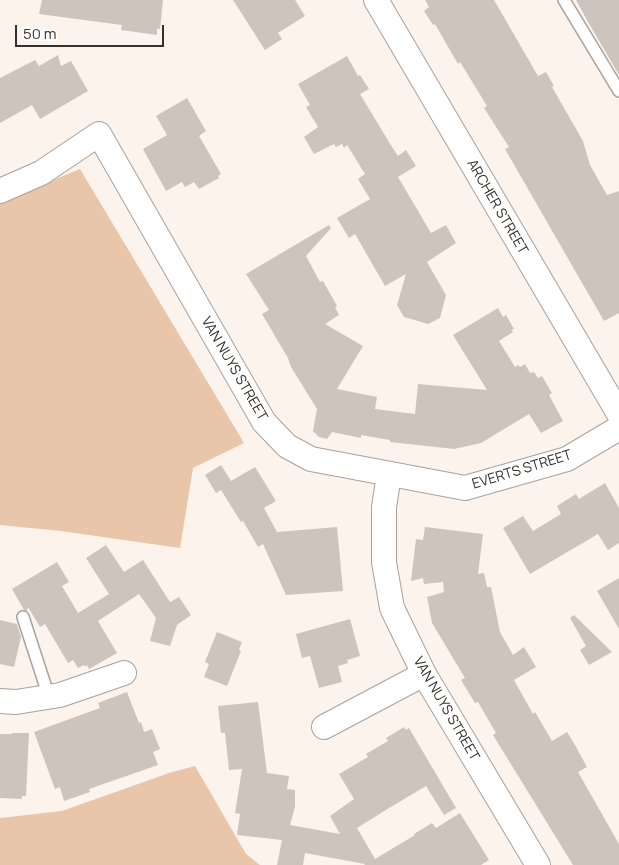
<!DOCTYPE html>
<html>
<head>
<meta charset="utf-8">
<style>
	body { margin:0 }
	#map { position:relative; width:619px; height:865px; overflow:hidden; background:#fbf3ec; font-family:Manrope,sans-serif }
	canvas { display:block }
	.scale { position:absolute; left:15px; top:25px; width:149px; height:22px; box-sizing:border-box; border:2px solid #34302e; border-top:0; padding-left:6px; font-size:15px; line-height:18px; white-space:nowrap; color:#34302e; -webkit-text-stroke:4px #fff; paint-order:stroke }
</style>
</head>
<body>
<div id="map">
<canvas width="619" height="865"></canvas>
<div class="scale">50 m</div>
</div>
<script>
const context = document.querySelector('canvas').getContext('2d');
context.lineJoin = 'round';
function paint(path, color) {
  context.fillStyle = color;
  context.fill(path, 'evenodd');
}
function poly(rows) {
  const path = new Path2D();
  for (const r of rows) {
    path.moveTo(r[0], r[1]);
    for (let i = 2; i < r.length; i += 2) path.lineTo(r[i], r[i + 1]);
  }
  return path;
}
function trace(path, color, width, dash) {
  context.strokeStyle = color;
  context.lineWidth = width;
  context.lineCap = dash ? 'butt' : 'round';
  context.setLineDash(dash || []);
  context.stroke(path);
}
function drawText(font, color, halo, rows, align = 'center') {
  context.font = font + ' Manrope,sans-serif';
  context.lineWidth = 5;
  context.setLineDash([]);
  context.textBaseline = 'middle';
  context.strokeStyle = halo;
  context.fillStyle = color;
  for (const [text, x, y, turn = 0] of rows) {
    context.save();
    context.translate(x, y);
    context.rotate((+turn || 0) * Math.PI / 180);
    context.textAlign = isNaN(turn) ? turn : align;
    if (halo) context.strokeText(text, 0, 0);
    context.fillText(text, 0, 0);
    context.restore();
  }
}
const green = poly([
	[80,169,244,443,193,468,180,548,61,531,0,525,0,202],
	[195,766,246,854,260,865,0,865,0,818,62,811,169,773]
]);
const building = poly([
	[42,0,163,0,160,29,157,29,157,35,121,30,122,25,39,14],
	[233,0,295,0,305,16,278,33,282,39,265,50],
	[425,0,494,0,538,76,546,72,554,86,552,87,583,141,590,165,607,195,619,191,619,313,604,321,505,149,509,147,484,108,487,106,460,62,458,64,435,24,433,25,424,11,429,7],
	[576,0,619,0,619,75,588,22],
	[58,55,61,66,71,61,88,91,40,119,32,105,0,123,0,78,35,60,39,66],
	[347,56,358,76,360,75,369,89,360,94,392,147,398,156,406,150,416,166,398,177,431,233,446,225,456,243,427,262,446,295,440,318,428,324,404,317,397,305,406,274,385,286,355,234,349,238,337,218,370,199,358,179,365,174,347,145,344,148,342,144,336,147,334,144,314,154,304,137,318,127,306,107,310,105,298,84],
	[187,98,206,131,199,136,221,174,218,176,219,178,199,189,194,182,185,187,182,182,166,191,143,149,167,135,156,116],
	[329,225,331,228,306,256,320,282,323,281,337,306,335,307,339,315,325,324,363,346,337,389,377,397,375,409,415,414,418,384,487,390,453,335,498,308,503,317,506,315,514,329,511,330,513,332,499,341,515,367,518,365,520,367,525,364,530,373,534,372,538,378,542,376,552,393,549,395,563,421,541,433,529,414,481,443,454,449,390,442,390,440,361,435,361,438,332,432,327,439,319,437,313,431,317,409,291,367,288,358,262,314,269,310,246,274],
	[221,465,231,481,255,467,276,501,264,508,277,532,337,527,343,591,286,595,263,544,258,547,243,521,241,522,221,490,216,493,205,475],
	[605,483,619,508,619,543,608,550,598,534,530,574,503,528,523,516,533,531,561,514,557,506,576,494,579,499],
	[425,527,483,534,478,574,484,573,487,587,491,587,500,632,513,655,524,647,536,667,514,680,533,714,535,712,552,741,567,732,575,745,587,767,578,772,619,844,619,865,573,865,493,735,496,733,478,702,475,703,461,680,465,678,432,623,427,597,444,592,443,582,424,584,423,578,411,581,416,539,423,540],
	[106,545,124,572,143,560,170,602,179,597,191,615,177,625,170,646,150,641,156,618,139,594,98,621,117,653,89,669,87,665,85,667,84,665,78,668,73,660,68,663,45,624,40,627,28,607,27,611,24,610,12,589,57,562,69,582,62,586,78,613,109,594,86,558],
	[619,578,619,629,597,591],
	[574,615,612,652,589,665,580,650,586,646,570,618],
	[350,619,360,656,347,660,348,663,338,666,342,682,319,688,310,656,302,658,296,634],
	[0,620,17,624,21,637,14,667,0,664],
	[217,632,242,642,239,650,241,651,227,686,204,677,209,664,205,662],
	[127,692,139,723,141,722,144,732,152,729,160,749,153,752,158,765,89,789,90,792,64,801,60,787,55,789,34,732,100,708,98,703],
	[258,702,267,773,289,776,287,789,295,790,295,807,290,825,340,834,330,816,354,799,339,774,368,757,366,754,388,741,386,738,404,727,406,730,409,728,456,808,444,815,426,786,389,808,357,828,375,859,415,835,414,834,432,823,436,828,460,813,489,860,481,865,364,865,365,864,305,853,303,865,277,865,282,840,237,835,240,814,235,813,242,769,229,770,225,733,221,733,218,706],
	[12,733,29,733,26,796,22,796,22,799,0,798,0,734,12,734]
]);
const service = poly([
	[564,0,619,91],
	[23,617,49,697]
]);
const minor = poly([
	[376,0,619,414],
	[0,191,41,173,99,134,264,422,287,446,311,459,465,488,567,459,619,428],
	[389,475,384,507,384,562,392,608,424,674,538,865],
	[0,701,16,702,60,695,124,673],
	[324,727,424,674]
]);
const streetNames = [
	["ARCHER STREET",497,207,60],
	["VAN NUYS STREET",234,369,60],
	["EVERTS STREET",522,470,-17],
	["VAN NUYS STREET",446,709,60]
];
paint(green, '#e9c5a9');
paint(building, '#cdc4be');
trace(service, '#a9a19b', 14);
trace(minor, '#a9a19b', 26);
trace(service, '#fff', 11);
trace(minor, '#fff', 24);
drawText('14px', '#34302e', '#fff', streetNames);
</script>
</body>
</html>
